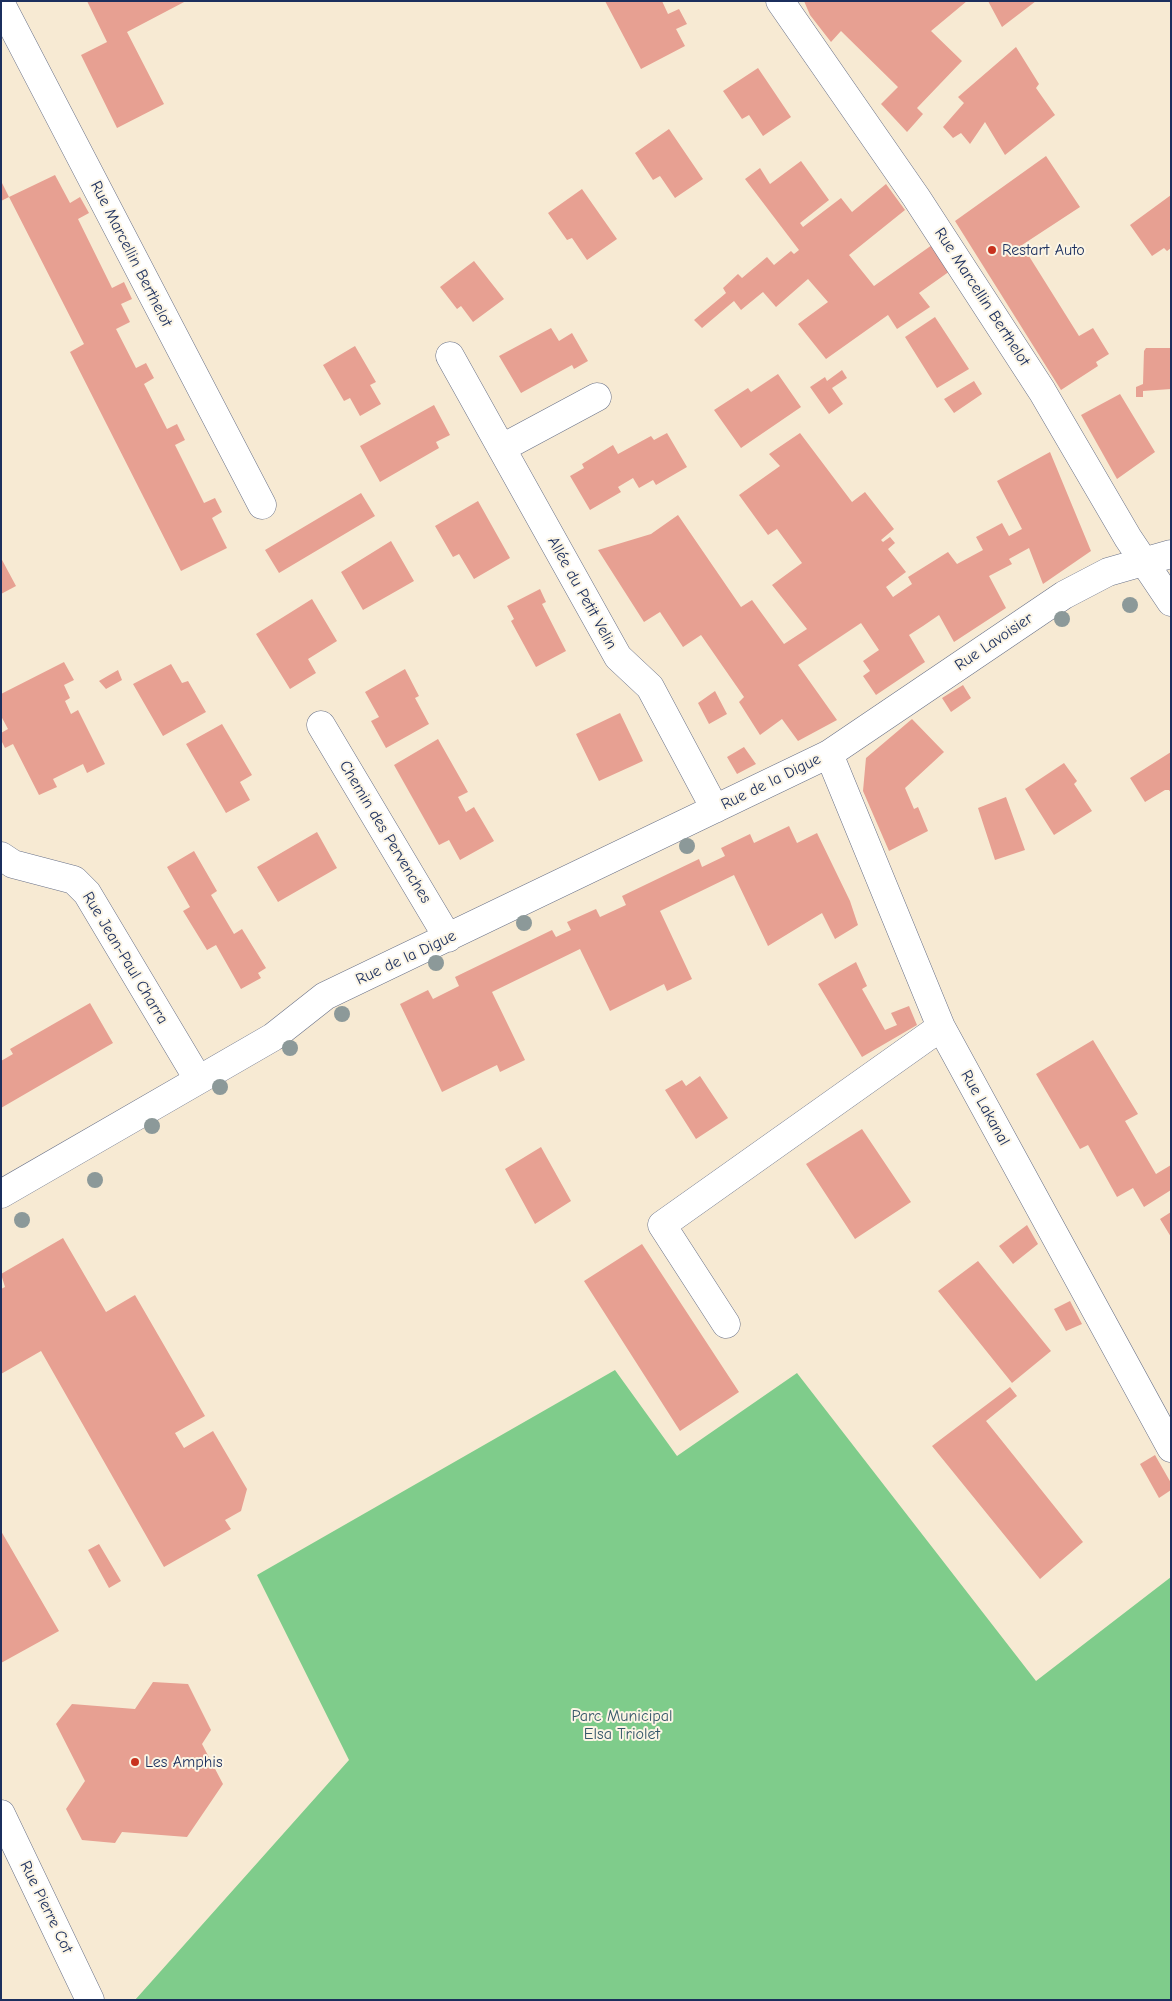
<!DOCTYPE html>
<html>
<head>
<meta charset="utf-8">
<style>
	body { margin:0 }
	#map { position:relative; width:1172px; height:2001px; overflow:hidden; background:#f7ead3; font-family:"Comic Neue",sans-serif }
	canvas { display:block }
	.frame { position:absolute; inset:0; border:2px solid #1b2f5e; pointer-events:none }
</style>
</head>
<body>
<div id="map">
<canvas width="1172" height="2001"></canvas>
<div class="frame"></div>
</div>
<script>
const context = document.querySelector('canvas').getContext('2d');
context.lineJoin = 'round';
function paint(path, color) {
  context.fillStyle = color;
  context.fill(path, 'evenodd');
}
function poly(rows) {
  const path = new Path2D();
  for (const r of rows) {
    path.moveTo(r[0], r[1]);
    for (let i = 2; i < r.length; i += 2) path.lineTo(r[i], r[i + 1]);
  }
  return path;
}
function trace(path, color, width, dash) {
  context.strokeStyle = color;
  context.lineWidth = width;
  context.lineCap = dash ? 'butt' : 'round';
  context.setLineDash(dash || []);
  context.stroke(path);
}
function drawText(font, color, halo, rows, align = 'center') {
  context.font = font + ' "Comic Neue",sans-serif';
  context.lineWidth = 4;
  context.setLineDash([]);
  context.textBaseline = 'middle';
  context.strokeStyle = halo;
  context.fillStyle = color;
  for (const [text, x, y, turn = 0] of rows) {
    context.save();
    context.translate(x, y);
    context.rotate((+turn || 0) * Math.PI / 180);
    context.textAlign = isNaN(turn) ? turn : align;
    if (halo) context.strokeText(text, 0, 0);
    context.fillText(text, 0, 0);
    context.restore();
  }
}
const green = poly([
	[615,1370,677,1456,797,1373,1036,1681,1171,1577,1171,2000,135,2000,349,1760,257,1575]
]);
const building = poly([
	[87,1,186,1,127,32,164,104,117,128,81,55,107,42],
	[605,1,662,1,668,14,679,9,687,24,676,29,685,46,641,69],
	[804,1,967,1,931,31,962,61,917,108,923,114,907,132,881,104,898,87,841,31,831,42,810,15],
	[988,1,1036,1,1002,27],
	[1016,47,1039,84,1036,88,1055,115,1005,155,985,122,970,144,961,133,953,138,943,127,964,103,958,97],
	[758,68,791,117,763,136,749,115,742,119,723,91],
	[669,129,703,179,675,198,660,176,653,180,635,153],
	[1046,156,1080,207,1022,245,1079,336,1093,328,1109,354,1096,362,1098,366,1061,390,955,221],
	[801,161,829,200,800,223,803,227,841,198,852,212,886,184,905,210,849,255,874,286,932,245,950,271,919,293,930,307,897,329,888,315,826,359,798,324,828,302,808,279,776,307,763,292,741,310,734,301,702,328,694,320,726,293,723,288,738,274,742,278,767,257,774,265,791,251,794,254,799,250,745,179,760,168,770,184],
	[55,175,70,203,80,197,89,213,78,219,112,288,124,282,132,299,121,304,130,322,116,329,136,368,146,363,154,378,144,384,167,429,177,424,185,440,175,445,204,503,215,498,222,512,212,518,227,548,181,571,70,352,84,344,9,197],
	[1,181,9,197,1,201],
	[582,189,617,239,587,260,572,238,567,240,548,213],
	[1171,195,1171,248,1167,251,1164,248,1152,256,1130,225],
	[474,261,504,299,473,322,461,306,457,309,440,287],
	[935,317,969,369,937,388,905,337],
	[551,328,559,341,572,333,588,361,574,369,572,365,521,393,499,356],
	[355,346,376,382,370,385,381,404,360,416,350,398,344,401,323,365],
	[1146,348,1171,348,1171,389,1143,391,1143,397,1136,397,1136,387,1143,384,1144,351],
	[842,370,847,378,832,388,843,404,829,414,810,387,825,377,827,381],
	[778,374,801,407,741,448,714,410,748,388,751,392],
	[974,381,982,394,954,413,944,399],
	[1120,394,1155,452,1117,479,1081,415],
	[434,405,450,435,436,442,439,448,380,482,360,446],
	[667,433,687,467,656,485,653,480,639,488,633,478,618,487,621,492,590,510,570,476,584,468,582,464,613,445,618,454,651,436,654,440],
	[800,433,852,502,865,492,894,529,881,540,883,542,890,537,895,543,888,549,906,572,886,587,893,597,912,584,908,577,948,552,957,564,983,550,976,537,1002,523,1009,536,1022,529,997,481,1050,452,1091,551,1043,584,1029,548,1009,559,1012,564,989,576,1006,608,954,642,939,615,923,626,909,635,925,662,876,695,863,676,870,671,863,661,879,650,861,623,798,665,837,720,798,741,782,719,760,735,739,702,744,697,701,635,683,647,660,612,644,622,598,550,651,534,678,515,741,607,752,600,784,644,807,629,772,585,802,563,777,529,768,535,739,495,780,466,769,454],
	[361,493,375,516,279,573,265,550],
	[478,501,510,558,474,579,459,554,453,557,435,526],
	[391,541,414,581,363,610,341,572],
	[1,558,16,586,1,594],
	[540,589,546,602,542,604,566,651,536,667,511,621,514,619,507,606],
	[312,599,337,641,308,659,316,673,290,689,256,634],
	[64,662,74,680,64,685,70,698,65,701,71,714,78,710,105,764,87,773,83,764,53,779,57,787,39,795,13,744,5,748,1,740,1,733,8,729,1,716,1,694],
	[171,664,182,683,188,681,206,712,163,736,133,684],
	[405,669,419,696,415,698,429,724,386,748,371,721,379,717,365,692],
	[118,670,122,680,106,689,99,681],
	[963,685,971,698,951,712,942,698],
	[715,691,727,714,709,724,698,703],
	[620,713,643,761,599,781,576,734],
	[912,719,944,752,905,788,914,809,918,807,928,831,889,851,863,791,866,758],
	[222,724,252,775,240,782,250,800,226,813,186,744],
	[438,739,468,792,458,797,466,812,474,807,494,841,460,860,449,840,439,845,394,765],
	[744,747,756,764,737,774,727,757],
	[1171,752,1171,793,1169,790,1165,790,1145,802,1130,778],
	[1064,763,1077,781,1074,784,1092,811,1054,835,1025,789],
	[1006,797,1025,850,995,860,978,808],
	[789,826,797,843,817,833,850,901,858,925,835,939,822,913,768,946,734,875,660,911,692,979,667,991,664,984,610,1011,580,949,492,992,525,1060,500,1072,497,1065,442,1092,400,1004,428,990,433,999,459,986,455,977,552,930,556,937,571,930,567,922,596,909,600,917,626,905,622,896,699,859,702,867,725,856,721,848,750,834,754,843],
	[317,832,337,868,278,902,257,867],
	[194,851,217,891,211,895,234,934,242,929,266,968,258,973,261,978,241,989,216,945,207,950,183,911,190,907,167,867],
	[856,962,867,986,862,989,885,1030,897,1025,891,1013,909,1006,917,1025,862,1057,818,984],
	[90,1003,113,1043,1,1108,1,1061,13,1054,10,1049],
	[1093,1040,1138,1114,1125,1121,1156,1174,1171,1165,1171,1190,1144,1207,1133,1188,1117,1197,1088,1145,1080,1149,1036,1074],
	[700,1076,728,1118,696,1139,665,1090,682,1080,686,1086],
	[862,1129,911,1202,855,1239,806,1164],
	[541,1147,571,1201,535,1224,505,1169],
	[1171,1212,1171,1237,1160,1219],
	[1027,1225,1038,1244,1013,1264,999,1246],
	[63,1238,106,1312,135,1295,205,1416,175,1433,184,1448,213,1431,247,1489,241,1511,225,1520,231,1529,164,1567,41,1351,1,1374,1,1289,5,1287,1,1274],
	[642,1244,739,1392,680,1431,584,1281],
	[978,1261,1051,1351,1012,1383,938,1291],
	[1070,1301,1082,1324,1066,1331,1054,1309],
	[1010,1387,1017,1396,986,1421,1083,1542,1040,1579,932,1446],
	[1155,1455,1171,1483,1171,1490,1159,1498,1140,1464],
	[1,1531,59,1631,1,1663],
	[99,1544,121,1581,109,1588,88,1550],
	[153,1682,188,1684,211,1730,202,1744,223,1784,187,1837,122,1832,115,1843,82,1840,66,1809,85,1781,56,1724,72,1704,135,1709]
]);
const minor = poly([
	[780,1,916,197,1042,391,1128,538,1171,602],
	[1,4,262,505],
	[450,356,618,657,650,687,715,809],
	[502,448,597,397],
	[321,725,448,938],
	[829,754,941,1027,1171,1448],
	[1,856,13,864,74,880,87,893,198,1079],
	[1,1194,273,1037,325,996,829,754,1064,595,1108,572,1171,554],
	[726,1324,662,1225,941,1027],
	[1,1814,90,2000]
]);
const trees = [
	[1130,605],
	[1062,619],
	[687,846],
	[524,923],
	[436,963],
	[342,1014],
	[290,1048],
	[220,1087],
	[152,1126],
	[95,1180],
	[22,1220]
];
const markers = [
	[992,250,5,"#c8321e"],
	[135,1762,5,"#c8321e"]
];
const poiNames = [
	["Restart Auto",1002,250],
	["Les Amphis",145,1762]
];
const streetNames = [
	["Rue Marcellin Berthelot",131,254,63],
	["Rue Marcellin Berthelot",982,297,57],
	["Allée du Petit Velin",582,593,61],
	["Rue Lavoisier",994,642,-34],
	["Rue de la Digue",771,782,-26],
	["Chemin des Pervenches",385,832,59],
	["Rue Jean-Paul Charra",125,958,59],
	["Rue de la Digue",406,958,-25],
	["Rue Lakanal",985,1108,61],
	["Rue Pierre Cot",46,1907,64]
];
const parkNames = [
	["Parc Municipal",622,1716],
	["Elsa Triolet",622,1734]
];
paint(green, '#7fcc8b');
paint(building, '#e7a092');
trace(minor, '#687087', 29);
trace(minor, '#fff', 28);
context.fillStyle = '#8c9999';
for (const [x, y] of trees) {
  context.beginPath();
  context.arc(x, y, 8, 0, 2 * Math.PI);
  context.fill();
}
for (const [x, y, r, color] of markers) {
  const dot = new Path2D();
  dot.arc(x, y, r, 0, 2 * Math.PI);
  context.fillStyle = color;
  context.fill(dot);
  trace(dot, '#fcf5e5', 2);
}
drawText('16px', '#1b2f5e', '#fcf5e5', poiNames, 'left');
drawText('16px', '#1b2f5e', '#fcf5e5', streetNames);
drawText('16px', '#345669', '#fcf5e5', parkNames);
</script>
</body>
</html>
